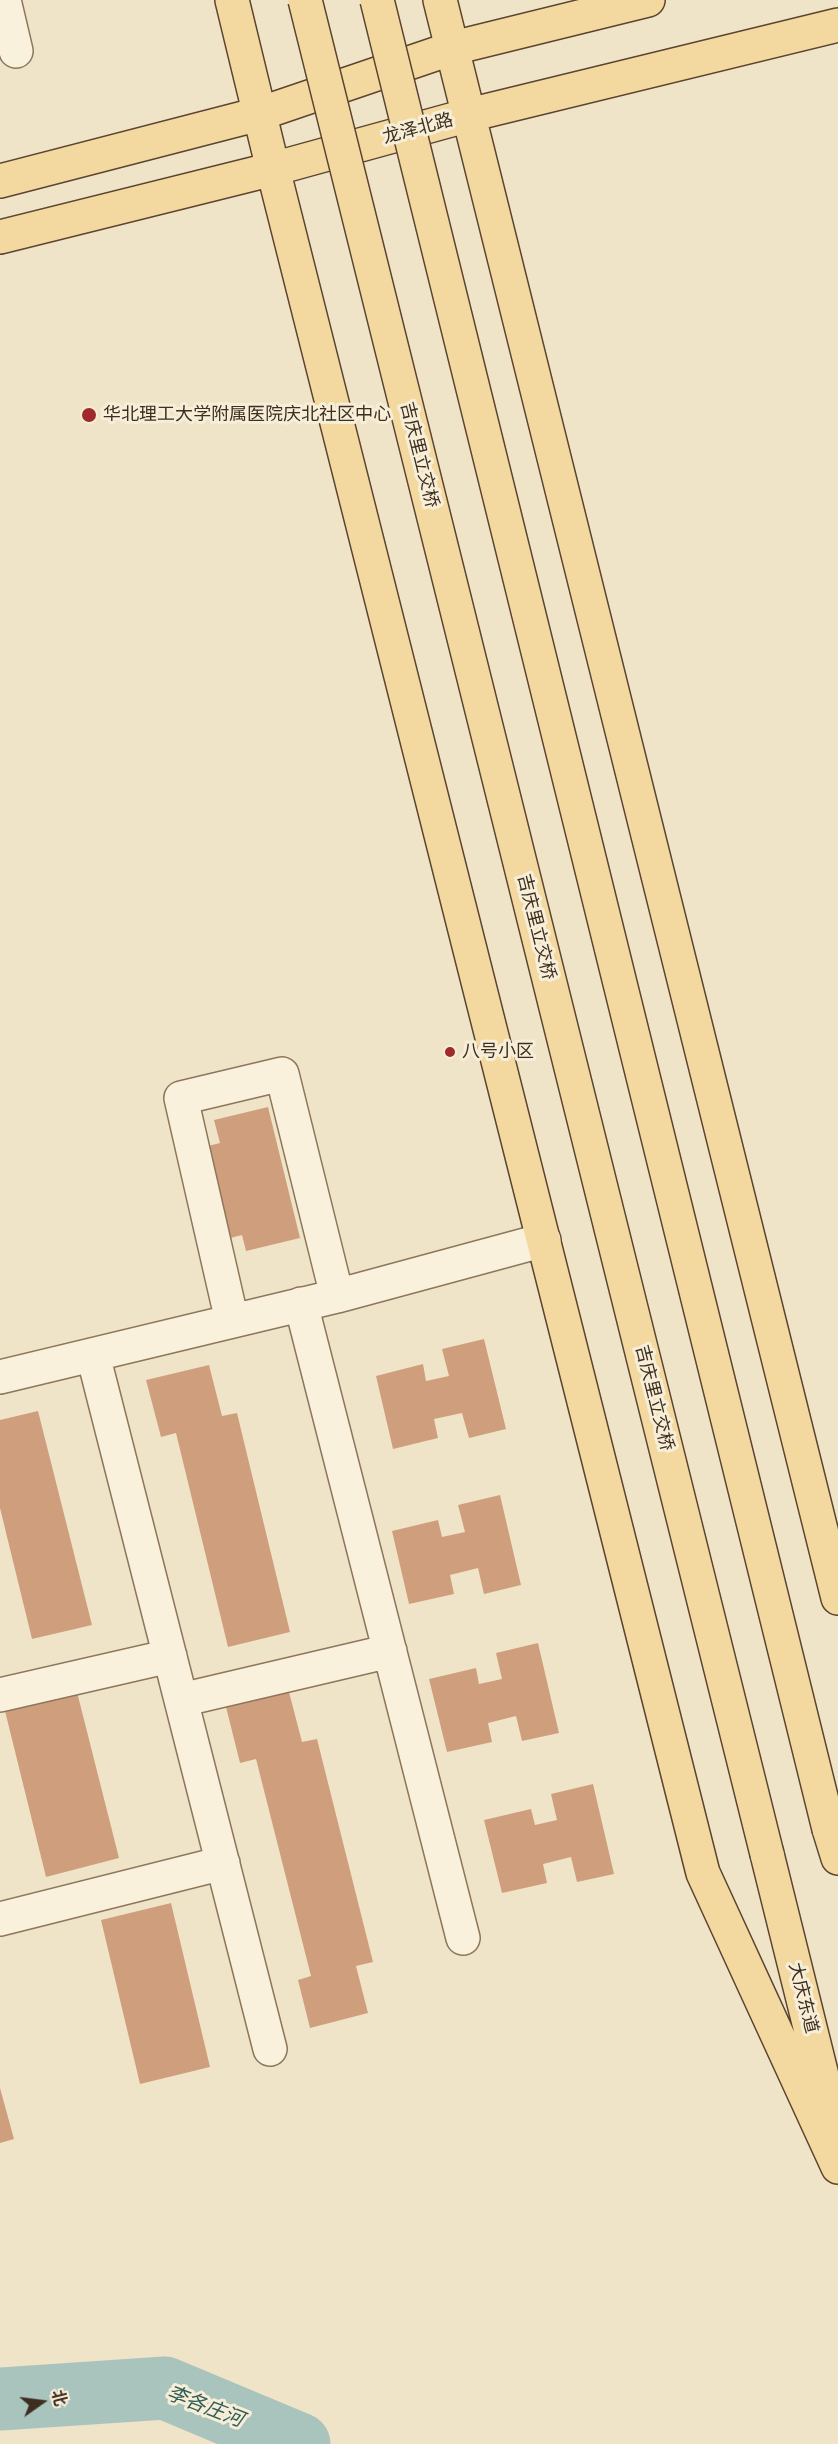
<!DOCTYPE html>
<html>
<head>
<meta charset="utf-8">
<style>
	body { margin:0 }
	#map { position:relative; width:838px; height:2444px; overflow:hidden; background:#f0e4c8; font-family:"Noto Serif","Noto Sans SC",serif }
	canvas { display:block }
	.north { position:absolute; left:12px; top:2372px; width:60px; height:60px; -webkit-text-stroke:4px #f7eed8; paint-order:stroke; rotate:76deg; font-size:16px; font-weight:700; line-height:24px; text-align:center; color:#3d2e20 }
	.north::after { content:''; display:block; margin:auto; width:21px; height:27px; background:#3d2e20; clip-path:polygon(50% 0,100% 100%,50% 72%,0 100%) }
</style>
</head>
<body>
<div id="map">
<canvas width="838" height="2444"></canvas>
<div class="north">北</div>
</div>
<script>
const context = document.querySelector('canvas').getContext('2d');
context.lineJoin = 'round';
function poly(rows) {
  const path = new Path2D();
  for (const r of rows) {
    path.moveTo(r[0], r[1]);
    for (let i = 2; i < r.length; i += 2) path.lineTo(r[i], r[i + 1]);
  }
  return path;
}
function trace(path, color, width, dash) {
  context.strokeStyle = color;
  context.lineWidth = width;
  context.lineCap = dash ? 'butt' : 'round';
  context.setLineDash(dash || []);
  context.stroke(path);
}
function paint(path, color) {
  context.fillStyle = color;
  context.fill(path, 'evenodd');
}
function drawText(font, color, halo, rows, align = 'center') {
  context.font = font + ' "Noto Serif","Noto Sans SC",serif';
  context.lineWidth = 6;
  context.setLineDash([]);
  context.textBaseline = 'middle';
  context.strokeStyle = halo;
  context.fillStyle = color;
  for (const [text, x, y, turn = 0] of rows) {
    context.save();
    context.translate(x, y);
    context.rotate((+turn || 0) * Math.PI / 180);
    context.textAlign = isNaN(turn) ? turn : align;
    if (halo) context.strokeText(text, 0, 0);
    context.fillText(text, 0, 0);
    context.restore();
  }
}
const river = poly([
	[0,2399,165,2388,299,2444]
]);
const building = poly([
	[268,1107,300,1238,246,1251,242,1235,222,1240,200,1148,220,1143,214,1120],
	[484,1339,506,1429,469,1438,462,1413,434,1419,438,1438,393,1449,376,1376,423,1364,426,1381,449,1376,442,1349],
	[209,1365,222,1416,237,1413,290,1632,228,1647,176,1433,161,1437,146,1380],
	[38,1411,92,1625,32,1639,0,1508,0,1420],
	[500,1495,521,1585,484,1594,478,1568,450,1575,454,1594,409,1604,392,1531,438,1520,442,1537,465,1532,458,1505],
	[538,1643,559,1733,522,1741,516,1716,488,1723,492,1742,447,1752,429,1679,476,1668,479,1684,502,1679,496,1653],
	[77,1692,119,1858,46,1877,5,1711],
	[289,1692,302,1742,317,1739,373,1962,356,1966,368,2013,310,2028,298,1980,311,1976,256,1759,240,1763,226,1707],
	[593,1784,614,1874,577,1882,571,1857,543,1864,547,1883,502,1893,484,1820,531,1809,535,1825,557,1820,551,1794],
	[171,1903,210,2067,140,2084,101,1920],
	[0,2088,14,2139,0,2143]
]);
const minor = poly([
	[4,0,16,51],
	[301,1304,463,1938],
	[232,1321,181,1098,282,1074,337,1296],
	[93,1355,270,2049],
	[0,1377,337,1296,544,1240],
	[0,1695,170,1656],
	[181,1700,390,1651],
	[0,1919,223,1863]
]);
const major = poly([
	[232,0,273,169,703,1873,838,2167],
	[440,0,838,1598],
	[0,181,259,114,453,48,648,0],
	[0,237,273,169,469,115,838,25],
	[829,1829,838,1858],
	[767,1854,833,2120]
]);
const majorBridge = poly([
	[305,0,767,1854],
	[377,0,829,1829]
]);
const markers = [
	[89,415,8,"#9e2a2b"],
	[450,1052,6,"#9e2a2b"]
];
const streetNames = [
	["龙泽北路",418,129,-15],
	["吉庆里立交桥",419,455,76],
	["吉庆里立交桥",536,927,76],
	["吉庆里立交桥",654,1398,76],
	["大庆东道",803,1998,76]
];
const poiNames = [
	["华北理工大学附属医院庆北社区中心",103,415],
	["八号小区",462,1052]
];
const waterNames = [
	["李各庄河",205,2407,21]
];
trace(river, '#a9c4bc', 63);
paint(building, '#cf9f7d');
trace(minor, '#8d765c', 36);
trace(major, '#5b4430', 36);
trace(minor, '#faf1dc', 33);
trace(major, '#f3d9a0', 33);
trace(majorBridge, '#5b4430', 36, []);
trace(majorBridge, '#f3d9a0', 33);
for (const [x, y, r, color] of markers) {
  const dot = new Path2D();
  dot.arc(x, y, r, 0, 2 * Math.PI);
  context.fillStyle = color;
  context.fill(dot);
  trace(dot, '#f7eed8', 2);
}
drawText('18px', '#3d2e20', '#f7eed8', streetNames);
drawText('18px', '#3d2e20', '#f7eed8', poiNames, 'left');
drawText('italic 20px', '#2f5d5a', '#f7eed8', waterNames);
</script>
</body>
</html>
